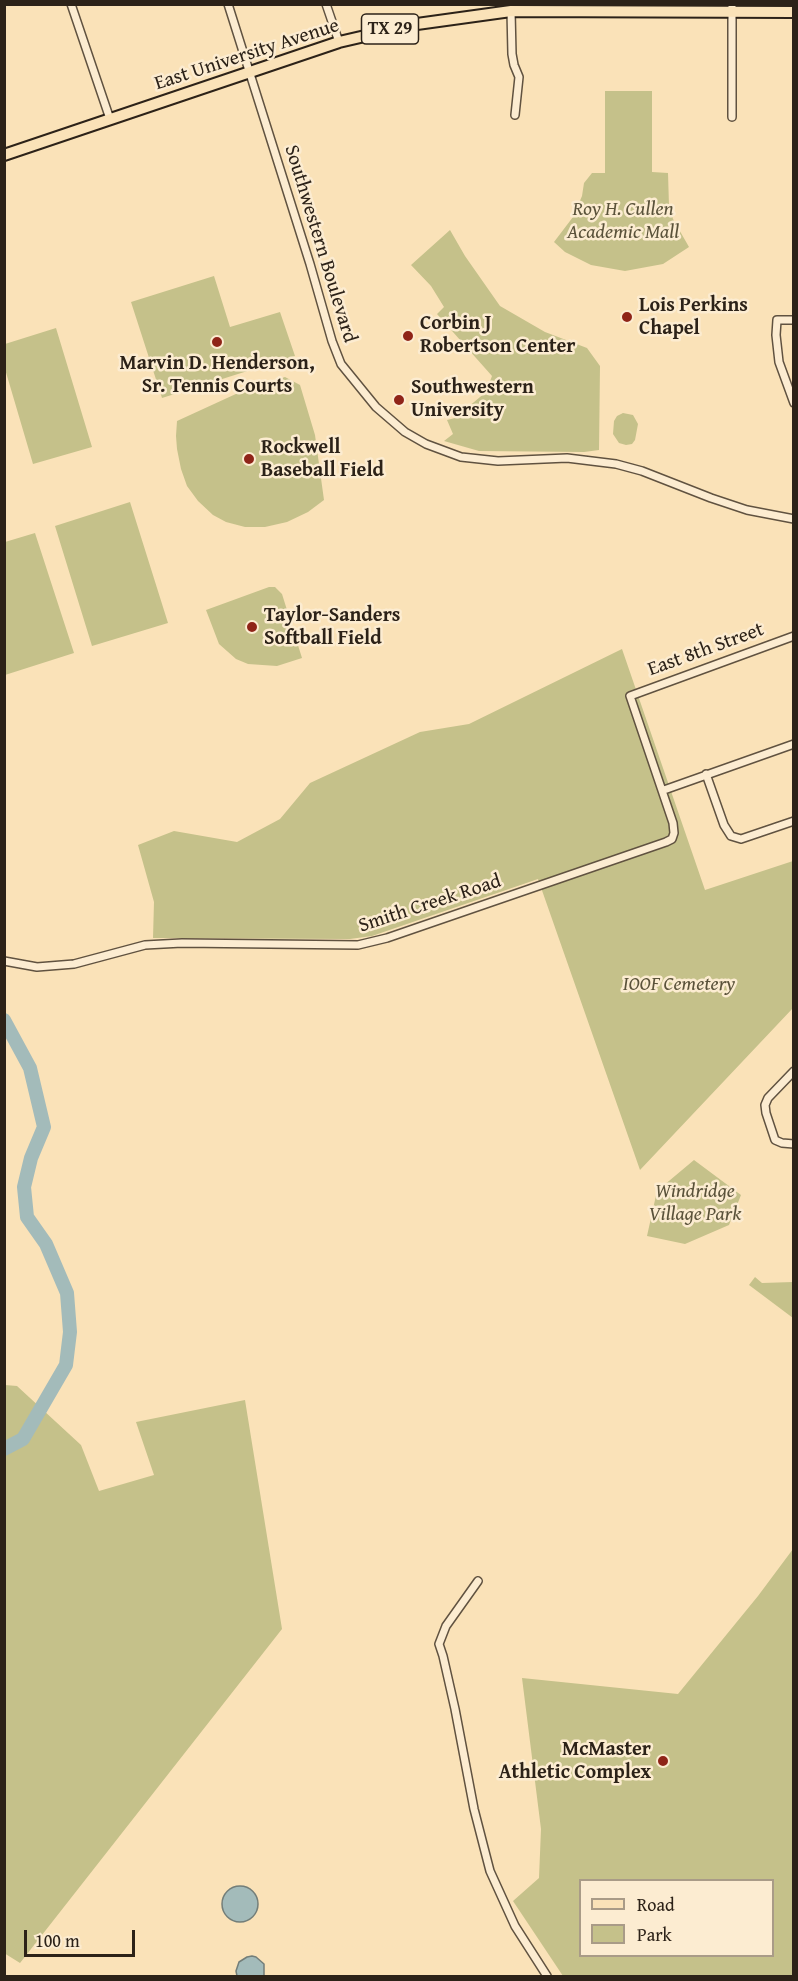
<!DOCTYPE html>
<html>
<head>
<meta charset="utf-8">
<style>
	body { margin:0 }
	#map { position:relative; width:798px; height:1981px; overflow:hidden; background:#fae2b8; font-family:"Gentium Book Plus",serif }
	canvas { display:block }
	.frame { position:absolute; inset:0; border:6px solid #2c2218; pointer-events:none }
	.legend { position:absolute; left:579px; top:1879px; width:195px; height:78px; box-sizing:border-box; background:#fcecd1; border:2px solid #a99b87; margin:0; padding:8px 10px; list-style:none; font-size:18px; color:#2c2218 }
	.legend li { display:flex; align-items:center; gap:12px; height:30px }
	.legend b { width:30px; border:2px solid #a99b87 }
	.scale { position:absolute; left:24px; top:1930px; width:111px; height:27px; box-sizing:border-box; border:3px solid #2c2218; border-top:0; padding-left:8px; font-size:18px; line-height:21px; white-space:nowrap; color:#2c2218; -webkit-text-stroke:4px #fcecd1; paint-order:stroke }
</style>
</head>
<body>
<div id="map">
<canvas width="798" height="1981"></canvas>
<div class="frame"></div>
<ul class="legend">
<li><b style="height:8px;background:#fae2b8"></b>Road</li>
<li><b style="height:16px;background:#c5c18a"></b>Park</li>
</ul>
<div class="scale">100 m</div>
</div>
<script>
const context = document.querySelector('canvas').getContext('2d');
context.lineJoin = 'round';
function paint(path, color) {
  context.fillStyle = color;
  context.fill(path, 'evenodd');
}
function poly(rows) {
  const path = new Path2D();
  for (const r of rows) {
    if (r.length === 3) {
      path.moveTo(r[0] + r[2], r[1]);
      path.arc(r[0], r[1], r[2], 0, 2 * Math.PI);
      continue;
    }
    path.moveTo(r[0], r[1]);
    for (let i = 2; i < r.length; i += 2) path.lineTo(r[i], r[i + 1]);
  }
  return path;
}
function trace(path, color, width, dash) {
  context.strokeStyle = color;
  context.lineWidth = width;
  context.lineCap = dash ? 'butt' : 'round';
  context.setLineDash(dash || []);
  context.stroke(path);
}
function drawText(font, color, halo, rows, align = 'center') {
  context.font = font + ' "Gentium Book Plus",serif';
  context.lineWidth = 5;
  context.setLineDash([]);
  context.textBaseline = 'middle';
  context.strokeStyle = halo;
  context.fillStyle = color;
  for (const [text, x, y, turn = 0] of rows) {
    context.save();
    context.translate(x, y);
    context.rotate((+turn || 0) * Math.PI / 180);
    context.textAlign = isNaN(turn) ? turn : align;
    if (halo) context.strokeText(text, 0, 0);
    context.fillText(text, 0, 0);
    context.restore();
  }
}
const green = poly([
	[605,91,652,91,652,172,668,173,669,206,673,219,689,247,663,264,625,271,591,265,565,252,554,242,573,217,582,196,584,183,592,173,605,173],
	[450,230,465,256,500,306,545,332,587,348,600,366,599,450,584,452,479,451,444,441,453,434,447,420,455,418,486,392,492,376,437,314,444,307,431,286,411,265],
	[214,276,230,327,280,312,295,356,162,398,131,302],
	[56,328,92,447,33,464,5,369,5,344],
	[285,377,300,385,315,435,324,500,308,512,287,522,265,527,245,527,226,522,213,515,198,501,187,486,181,469,177,449,176,436,177,421,238,393],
	[623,413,633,415,638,424,635,440,632,444,626,445,619,443,613,434,614,421,617,416],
	[130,502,168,623,92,646,55,526],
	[35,533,74,653,5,675,5,542],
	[269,587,275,587,282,594,302,658,277,666,248,664,236,659,219,644,206,610],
	[622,649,705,890,793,861,793,1008,640,1170,538,879,372,936,350,939,153,938,154,902,138,845,174,831,237,842,280,819,310,783,420,732,469,724],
	[694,1160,741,1195,729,1225,685,1244,647,1236,657,1191],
	[755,1277,762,1283,793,1282,793,1318,749,1285],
	[5,1385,17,1386,81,1445,99,1491,154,1475,136,1422,245,1400,282,1629,20,1963,4,1953],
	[793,1549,793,1976,563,1976,513,1901,539,1878,541,1829,522,1678,678,1694,758,1596],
	[580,1880,772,1880,772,1956,580,1956]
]);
const water = poly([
	[240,1904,18],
	[252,1956,256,1957,264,1964,264,1976,237,1976,236,1971,239,1962,247,1957,252,1956]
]);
const river = poly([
	[4,1020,30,1068,44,1127,31,1158,24,1187,27,1217,46,1244,67,1293,70,1332,66,1365,23,1439,4,1449]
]);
const minor = poly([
	[71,4,110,119],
	[228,4,310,264,332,341,341,364,376,407,405,432,426,444,461,457,498,461,567,458,616,464,642,471,711,498,747,510,794,519],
	[326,4,339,42],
	[732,4,732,117],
	[511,11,512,54,514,65,519,77,515,115],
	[794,320,777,320,776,335,779,362,794,403],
	[706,774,724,825,731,836,741,839,794,821],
	[664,790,794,744],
	[4,961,37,967,74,964,145,945,182,943,358,945,387,938,666,842,672,839,674,833,673,823,630,696,794,636],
	[794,1071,768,1098,765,1105,766,1113,775,1140,782,1143,794,1144],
	[478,1581,446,1626,439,1644,443,1656,455,1709,474,1809,490,1871,515,1926,547,1976]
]);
const primary = poly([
	[4,155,339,42,417,24,511,11,794,12]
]);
const markers = [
	[627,317,6,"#8f2418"],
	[408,336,6,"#8f2418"],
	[217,342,6,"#8f2418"],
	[399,400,6,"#8f2418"],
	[249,459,6,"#8f2418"],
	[252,627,6,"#8f2418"],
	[663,1761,6,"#8f2418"]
];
const shields = [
	[390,29,57]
];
const shieldNames = [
	["TX 29",390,29]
];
const streetNames = [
	["East University Avenue",247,55,-18],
	["Southwestern Boulevard",320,244,73],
	["East 8th Street",706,650,-20],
	["Smith Creek Road",430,904,-18]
];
const parkNames = [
	["Roy H. Cullen",623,210],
	["Academic Mall",623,233],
	["IOOF Cemetery",679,985],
	["Windridge",695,1192],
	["Village Park",695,1215]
];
const poiNames = [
	["Lois Perkins",639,306],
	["Chapel",639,329],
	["Corbin J",420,324],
	["Robertson Center",420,347],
	["Marvin D. Henderson,",217,364,"center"],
	["Sr. Tennis Courts",217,387,"center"],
	["Southwestern",411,388],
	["University",411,411],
	["Rockwell",261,448],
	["Baseball Field",261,471],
	["Taylor-Sanders",264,616],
	["Softball Field",264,639],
	["McMaster",651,1750,"right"],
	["Athletic Complex",651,1773,"right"]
];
paint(green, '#c5c18a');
paint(water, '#a3bbba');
trace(water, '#737e79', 1.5);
trace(river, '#a3bbba', 14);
trace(minor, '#605240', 10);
trace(primary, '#2c2218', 14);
trace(minor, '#fcecd1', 7);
trace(primary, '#fae2b8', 10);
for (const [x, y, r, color] of markers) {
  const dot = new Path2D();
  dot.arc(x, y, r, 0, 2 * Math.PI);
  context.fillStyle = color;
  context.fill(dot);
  trace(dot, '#fcecd1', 2);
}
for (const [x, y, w] of shields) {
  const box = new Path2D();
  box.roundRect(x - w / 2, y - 15, w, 30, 4.5);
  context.fillStyle = '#fcecd1';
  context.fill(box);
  trace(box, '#2c2218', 1.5);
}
drawText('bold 18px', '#2c2218', null, shieldNames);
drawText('20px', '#2c2218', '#fcecd1', streetNames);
drawText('italic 20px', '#5a523a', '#fcecd1', parkNames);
drawText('bold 20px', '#2c2218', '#fcecd1', poiNames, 'left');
</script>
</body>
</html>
